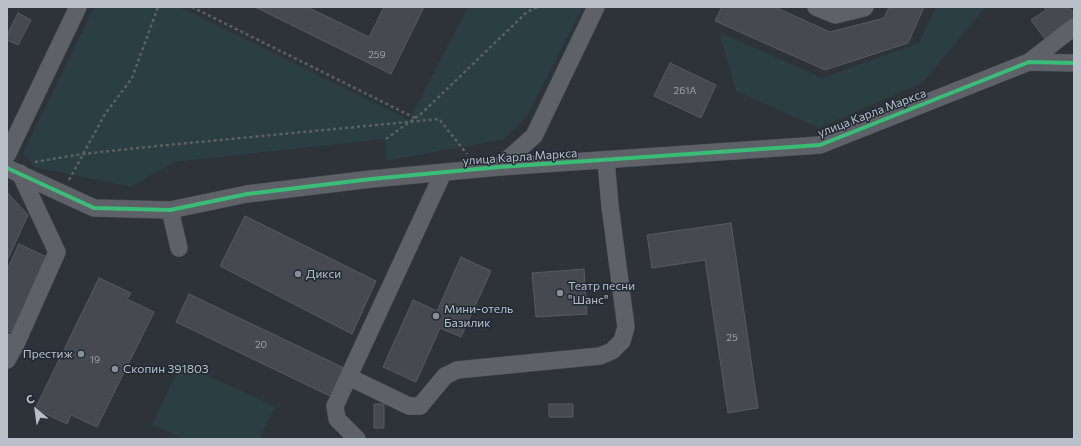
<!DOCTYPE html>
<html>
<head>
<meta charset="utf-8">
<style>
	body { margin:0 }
	#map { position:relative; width:1081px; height:446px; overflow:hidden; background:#2e333a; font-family:Commissioner,sans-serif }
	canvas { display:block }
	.frame { position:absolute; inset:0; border:8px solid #b9c0ca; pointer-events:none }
	.north { position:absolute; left:16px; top:390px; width:40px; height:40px; -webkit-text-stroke:3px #212935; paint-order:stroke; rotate:331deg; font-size:11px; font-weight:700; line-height:16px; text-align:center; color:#b9c0ca }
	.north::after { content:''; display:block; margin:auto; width:14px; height:18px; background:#b9c0ca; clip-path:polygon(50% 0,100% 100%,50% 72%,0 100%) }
</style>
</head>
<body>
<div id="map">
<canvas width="1081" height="446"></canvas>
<div class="frame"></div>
<div class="north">С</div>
</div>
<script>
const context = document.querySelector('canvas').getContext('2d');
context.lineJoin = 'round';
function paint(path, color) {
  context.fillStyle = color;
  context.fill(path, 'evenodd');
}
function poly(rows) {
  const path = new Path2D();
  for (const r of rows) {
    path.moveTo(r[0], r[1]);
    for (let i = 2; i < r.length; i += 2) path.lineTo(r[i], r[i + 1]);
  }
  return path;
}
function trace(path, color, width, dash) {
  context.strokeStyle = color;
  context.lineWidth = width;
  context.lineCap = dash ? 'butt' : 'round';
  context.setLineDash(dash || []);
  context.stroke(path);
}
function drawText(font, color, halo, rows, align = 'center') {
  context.font = font + ' Commissioner,sans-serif';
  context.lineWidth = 3;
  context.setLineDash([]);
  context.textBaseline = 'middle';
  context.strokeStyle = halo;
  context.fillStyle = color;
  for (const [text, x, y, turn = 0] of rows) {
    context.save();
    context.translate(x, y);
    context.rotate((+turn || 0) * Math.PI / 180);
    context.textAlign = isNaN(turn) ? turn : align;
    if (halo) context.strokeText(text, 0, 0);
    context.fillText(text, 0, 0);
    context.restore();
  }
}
const green = poly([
	[94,7,180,7,409,120,468,7,577,7,582,9,527,116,504,139,386,161,385,139,174,162,131,187,34,167,23,153],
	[936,7,986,7,922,83,819,128,736,91,719,32,822,78,919,43],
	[181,363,275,407,259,439,184,439,152,425]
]);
const building = poly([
	[255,7,307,7,369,37,384,7,424,7,391,74,255,7],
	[722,7,775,7,830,32,884,18,889,7,924,7,908,43,825,70,715,21,722,7],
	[1044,7,1069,7,1074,14,1074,18,1045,39,1031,20,1046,10,1044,7],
	[18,13,31,20,18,45,7,40,7,35,18,13],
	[670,63,716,85,701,118,654,96,670,63],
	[7,192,28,215,7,261,7,192],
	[245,216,376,281,352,334,220,266,245,216],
	[731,223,758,408,728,413,705,260,652,268,647,235,731,223],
	[19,244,49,258,13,333,7,331,7,270,19,244],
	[461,257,491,271,461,337,440,328,416,382,383,367,413,300,437,311,461,257],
	[584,269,587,314,536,317,532,273,584,269],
	[99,278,131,293,127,299,154,312,97,427,71,415,67,424,35,409,99,278],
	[189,294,346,369,332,397,176,322,189,294],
	[374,404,384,404,384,428,374,428,374,404],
	[549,404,573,404,573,417,549,417,549,404]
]);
const path = poly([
	[192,7,415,118],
	[386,139,422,113,527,12,538,7],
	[35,162,83,154,147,147,439,119,467,154],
	[69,180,105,114,132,78,158,7]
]);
const minor = poly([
	[816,7,835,15,864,8,865,7],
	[1029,62,1074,63],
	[7,155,78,7],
	[499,167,534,136,596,7],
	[7,168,94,208,170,210,247,194,371,179,499,167,820,145,1029,62,1074,27],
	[170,210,179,248],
	[7,342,15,346,57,252,20,173],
	[7,360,15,346],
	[349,377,409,406,420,406,445,376,457,370,600,356,612,351,622,341,626,327,610,206,606,160],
	[357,439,337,419,335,406,443,173]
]);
const cycleway = poly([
	[7,168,94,208,170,210,247,194,371,179,499,167,820,145,1029,62,1074,63]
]);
const markers = [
	[298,274,4,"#888f98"],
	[560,293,4,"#888f98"],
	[436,316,4,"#888f98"],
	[81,354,4,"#888f98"],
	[115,369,4,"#888f98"]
];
const numberNames = [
	["259",377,55],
	["261А",685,91],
	["25",732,338],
	["20",261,345],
	["19",95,360]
];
const streetNames = [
	["улица Карла Маркса",872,113,-21],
	["улица Карла Маркса",520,157,-4]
];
const poiNames = [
	["Дикси",306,274],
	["Театр песни",568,286],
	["\"Шанс\"",568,300],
	["Мини-отель",444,309],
	["Базилик",444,323],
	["Престиж",73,354,"right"],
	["Скопин 391803",123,369]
];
paint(green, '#2b3e41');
paint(building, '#464a50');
trace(building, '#565a61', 1);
trace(minor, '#4c4f55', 18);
trace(path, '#5c6166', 2.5, [3, 3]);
trace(minor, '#5e6268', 17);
trace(cycleway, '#3abd76', 4);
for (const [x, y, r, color] of markers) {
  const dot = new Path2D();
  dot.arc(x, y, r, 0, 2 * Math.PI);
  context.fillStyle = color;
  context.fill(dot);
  trace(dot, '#212935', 1.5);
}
drawText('10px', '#9ca2ac', null, numberNames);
drawText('12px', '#b9c0ca', '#212935', streetNames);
drawText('12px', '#b9c0ca', '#212935', poiNames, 'left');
</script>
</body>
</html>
